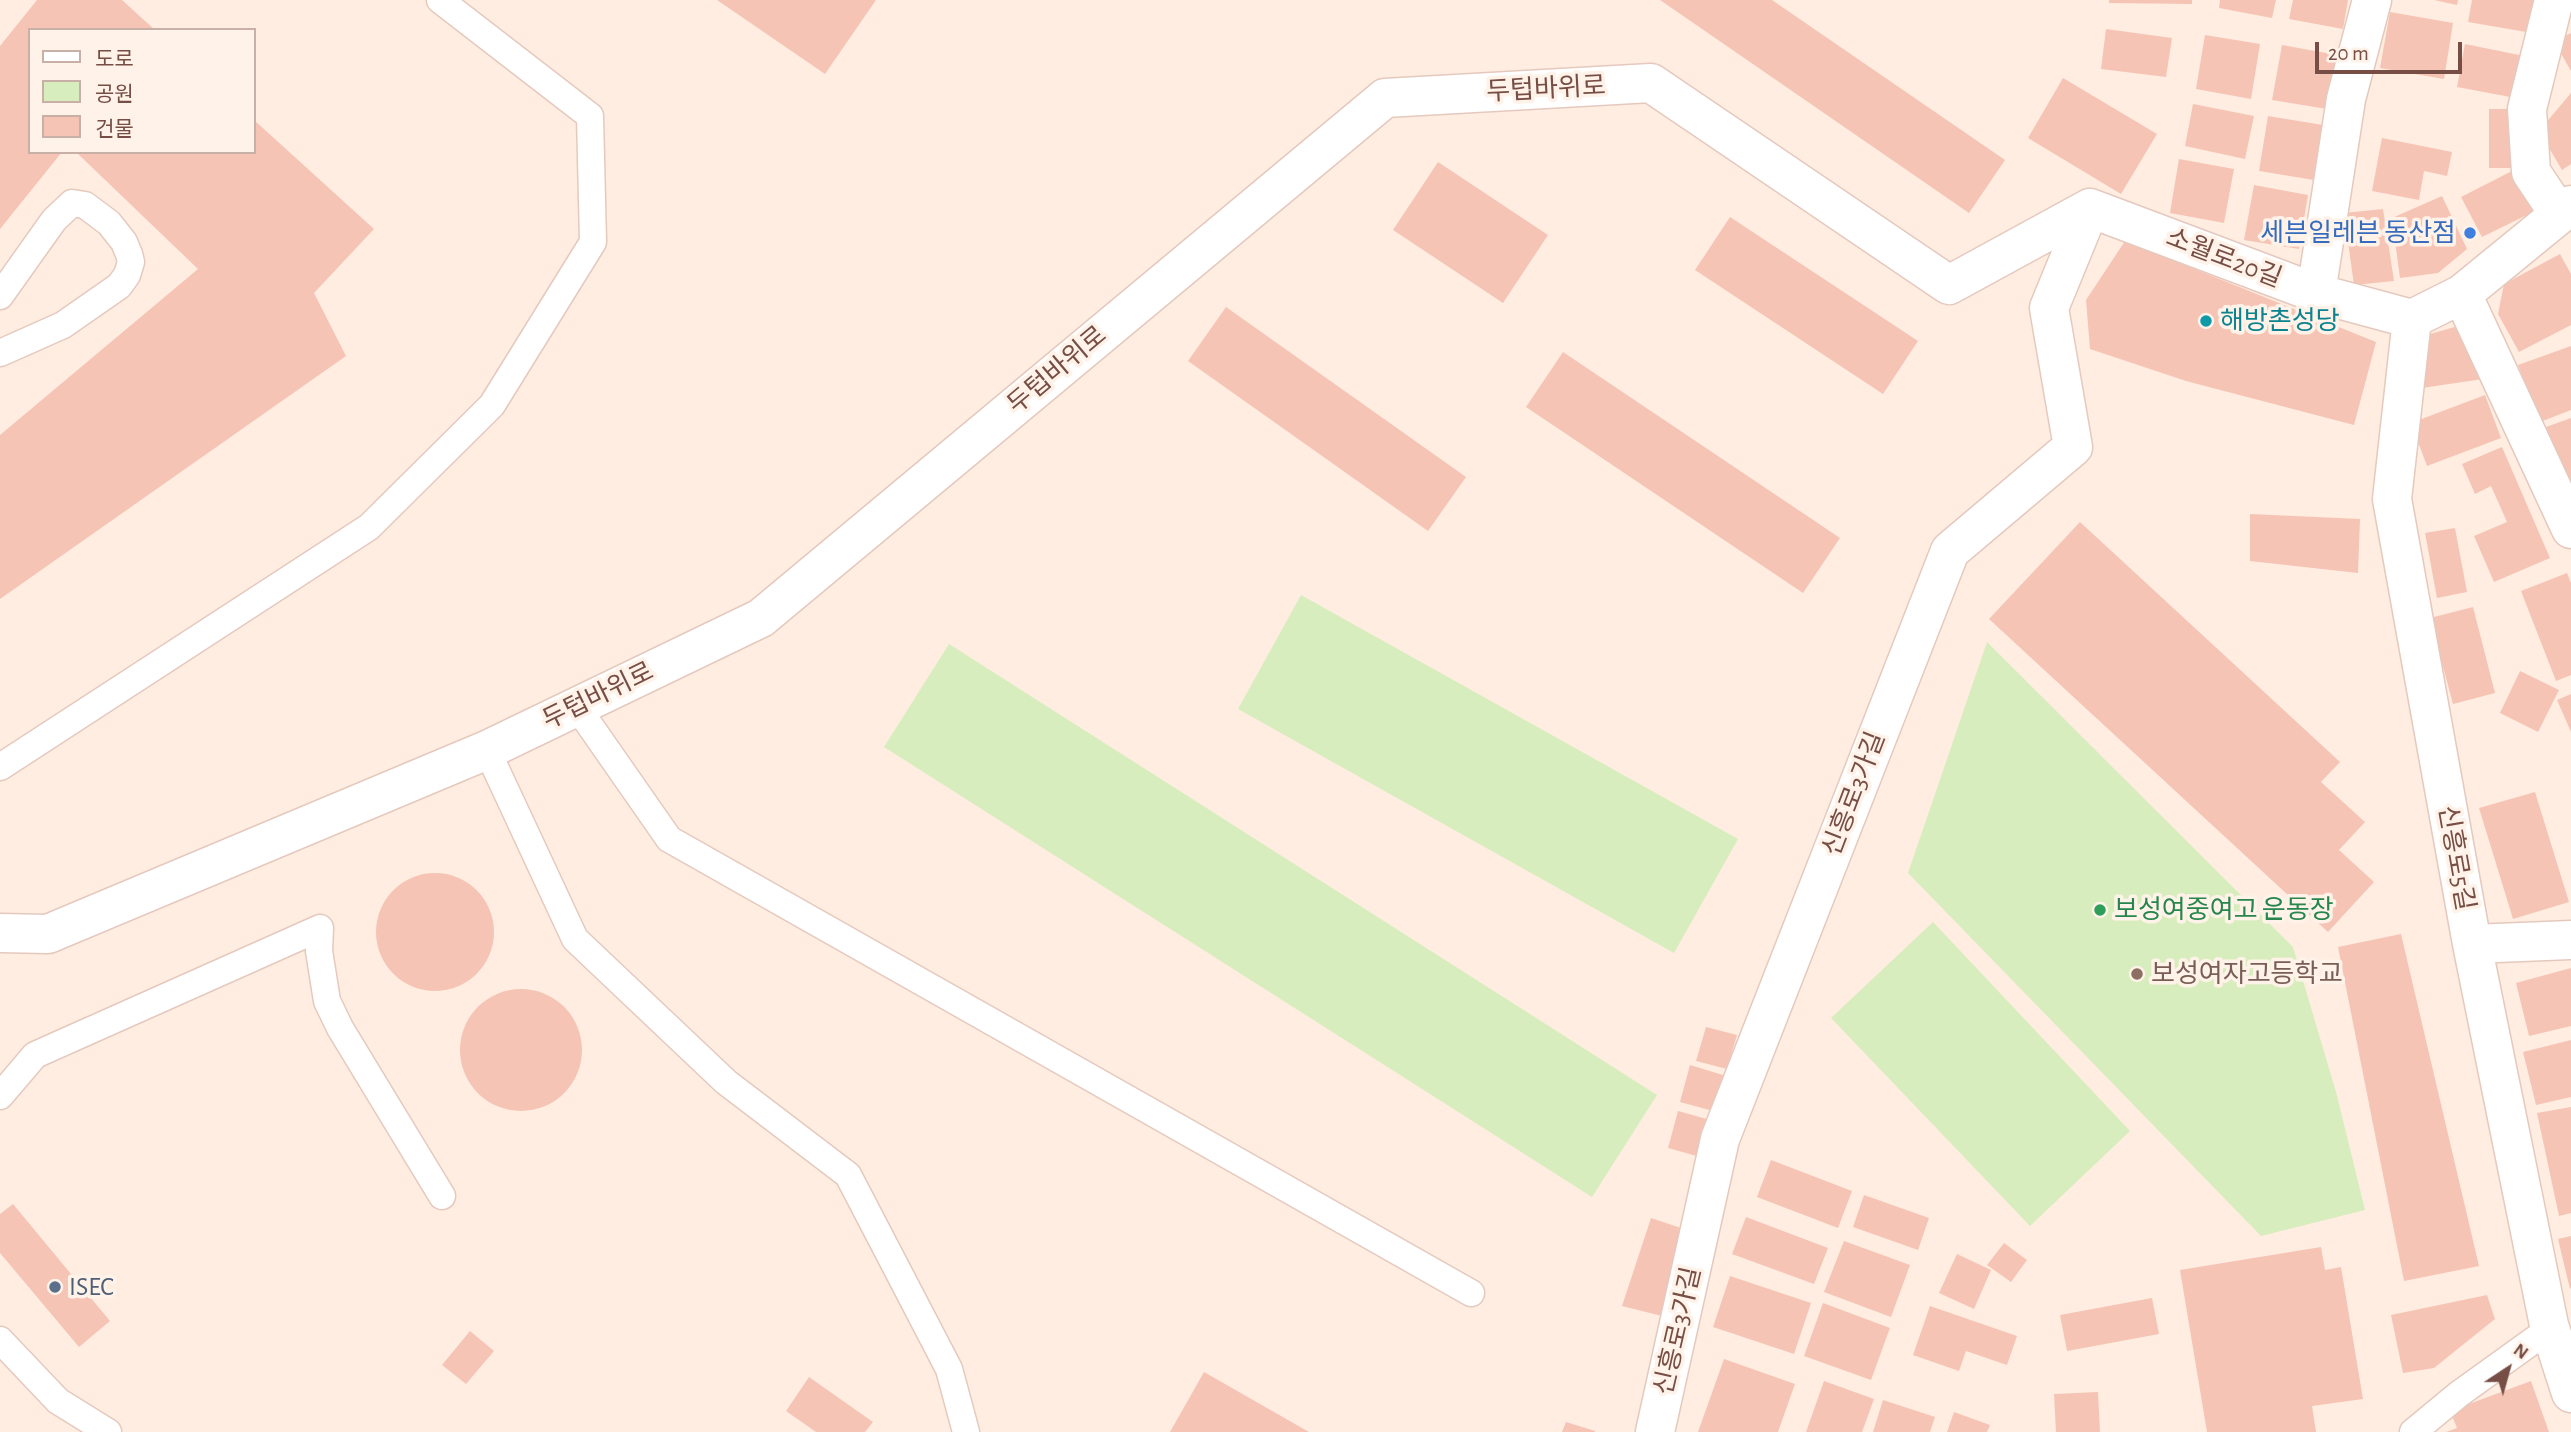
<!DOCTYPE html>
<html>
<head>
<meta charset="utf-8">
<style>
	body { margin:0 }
	#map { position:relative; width:2571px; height:1432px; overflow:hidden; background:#feede0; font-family:"Alegreya Sans","Noto Sans KR",sans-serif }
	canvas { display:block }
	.legend { position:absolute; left:28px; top:28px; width:228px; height:126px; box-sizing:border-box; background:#fff2e8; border:2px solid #c9b0a7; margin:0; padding:9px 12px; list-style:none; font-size:21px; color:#774e45 }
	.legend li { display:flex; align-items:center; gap:14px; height:35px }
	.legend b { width:35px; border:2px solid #c9b0a7 }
	.north { position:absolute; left:2473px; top:1334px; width:70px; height:70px; -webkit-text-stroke:5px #fff2e8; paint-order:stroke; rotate:36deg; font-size:19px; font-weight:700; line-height:28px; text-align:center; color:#774e45 }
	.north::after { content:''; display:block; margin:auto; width:24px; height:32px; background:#774e45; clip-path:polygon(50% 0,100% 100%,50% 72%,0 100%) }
	.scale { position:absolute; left:2315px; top:42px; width:147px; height:32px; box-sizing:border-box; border:4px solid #774e45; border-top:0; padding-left:9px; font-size:21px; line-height:24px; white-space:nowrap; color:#774e45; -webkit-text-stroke:5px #fff2e8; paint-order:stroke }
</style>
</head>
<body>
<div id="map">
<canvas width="2571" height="1432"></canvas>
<ul class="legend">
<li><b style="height:9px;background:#fff"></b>도로</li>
<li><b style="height:19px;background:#d8edbd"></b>공원</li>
<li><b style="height:19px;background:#f6c4b5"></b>건물</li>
</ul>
<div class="north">N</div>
<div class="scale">20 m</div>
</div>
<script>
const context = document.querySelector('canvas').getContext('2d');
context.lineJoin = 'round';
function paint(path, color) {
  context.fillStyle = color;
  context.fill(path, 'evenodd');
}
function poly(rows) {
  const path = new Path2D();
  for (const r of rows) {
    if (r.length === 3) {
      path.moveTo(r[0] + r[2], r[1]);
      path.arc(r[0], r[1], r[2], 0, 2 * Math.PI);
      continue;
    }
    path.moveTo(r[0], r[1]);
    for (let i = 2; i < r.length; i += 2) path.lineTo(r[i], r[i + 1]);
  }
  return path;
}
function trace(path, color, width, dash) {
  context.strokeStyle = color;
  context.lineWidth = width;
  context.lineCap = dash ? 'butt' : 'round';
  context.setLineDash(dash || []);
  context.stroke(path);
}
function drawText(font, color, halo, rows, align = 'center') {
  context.font = font + ' "Alegreya Sans","Noto Sans KR",sans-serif';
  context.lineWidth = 7;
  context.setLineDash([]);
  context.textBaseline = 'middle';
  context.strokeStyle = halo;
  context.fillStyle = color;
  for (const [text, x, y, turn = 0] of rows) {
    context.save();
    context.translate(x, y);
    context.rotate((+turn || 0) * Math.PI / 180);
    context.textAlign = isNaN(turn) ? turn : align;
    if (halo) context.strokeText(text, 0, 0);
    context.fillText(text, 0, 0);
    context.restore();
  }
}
const green = poly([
	[1301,595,1738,839,1674,953,1238,709],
	[1987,642,2293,947,2336,1092,2365,1210,2261,1236,1908,873],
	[949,644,1657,1095,1592,1197,884,747],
	[1933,922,2130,1131,2030,1226,1831,1018]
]);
const building = poly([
	[37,0,122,0,155,30,30,30,30,152,62,152,0,229,0,46],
	[717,0,876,0,825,74],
	[1660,0,1772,0,2005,160,1969,213],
	[2109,0,2192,0,2192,4,2109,3],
	[2220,0,2276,0,2272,18,2219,8],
	[2293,0,2348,0,2343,29,2289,19],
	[2434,0,2458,0,2457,5],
	[2472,0,2537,0,2532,33,2468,22],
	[2390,12,2453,23,2444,79,2380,68],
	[2106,29,2172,38,2166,77,2101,69],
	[2571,33,2571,71,2554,41],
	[2205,35,2260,44,2251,99,2196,89],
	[2465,44,2529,57,2521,99,2457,87],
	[2282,45,2337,55,2327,109,2272,100],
	[2063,78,2157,134,2121,194,2028,138],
	[2571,93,2571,164,2562,170,2539,131],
	[2193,104,2254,116,2245,159,2185,146],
	[2489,109,2520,109,2520,168,2489,168],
	[2268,116,2323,125,2314,180,2259,171],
	[254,120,374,229,314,293,346,356,0,599,0,435,198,269,76,152,254,152],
	[2382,138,2452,152,2447,176,2424,171,2419,200,2372,191],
	[2179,159,2234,169,2224,223,2170,213],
	[1438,162,1548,235,1503,303,1393,230],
	[2512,171,2533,212,2482,237,2461,197],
	[2254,185,2308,195,2299,249,2244,240],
	[2442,196,2467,249,2438,273,2400,278,2392,218],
	[2383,209,2394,281,2354,285,2344,213],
	[1730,217,1918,341,1883,394,1695,270],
	[2125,241,2376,342,2354,425,2186,381,2090,349,2086,300],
	[2560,254,2571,274,2571,325,2519,352,2498,314,2504,284],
	[1226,307,1466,477,1428,531,1188,361],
	[2458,326,2483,379,2422,388,2420,337],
	[2571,346,2571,410,2540,422,2518,365],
	[1563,352,1840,538,1803,593,1526,407],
	[2485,395,2501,438,2427,466,2411,423],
	[2571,418,2571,486,2546,427],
	[2502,447,2550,558,2494,582,2474,536,2507,522,2491,486,2475,494,2462,464],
	[2250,514,2360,519,2358,573,2250,561],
	[2080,522,2340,762,2321,782,2365,822,2339,850,2374,882,2328,932,1989,619],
	[2455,528,2467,592,2437,598,2425,533],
	[2567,573,2571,583,2571,675,2556,681,2521,591],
	[2473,607,2495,693,2453,704,2430,618],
	[2520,671,2559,690,2538,732,2500,713],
	[2571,694,2571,732,2557,700],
	[2535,792,2569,902,2513,919,2479,808],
	[435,932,59],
	[2401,934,2479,1266,2404,1281,2338,947],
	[2571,968,2571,1026,2529,1036,2516,983],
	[521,1050,61],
	[1706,1027,1737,1035,1727,1069,1696,1061],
	[2571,1040,2571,1097,2536,1105,2523,1052],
	[1690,1065,1726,1076,1717,1112,1680,1102],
	[2571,1107,2571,1213,2559,1216,2537,1113],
	[1678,1111,1714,1121,1704,1158,1668,1148],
	[1771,1160,1852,1191,1838,1228,1757,1197],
	[1864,1195,1929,1218,1918,1250,1853,1227],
	[13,1204,110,1321,79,1347,0,1253,0,1214],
	[1746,1217,1828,1248,1814,1284,1732,1254],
	[1651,1218,1690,1231,1666,1317,1622,1306],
	[2571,1236,2571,1288,2570,1289,2558,1239],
	[1844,1241,1910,1265,1891,1317,1824,1292],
	[2004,1243,2027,1260,2011,1282,1987,1265],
	[2321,1247,2325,1270,2341,1267,2363,1399,2312,1406,2316,1432,2207,1432,2180,1270],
	[1957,1254,1991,1270,1974,1309,1939,1293],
	[1730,1276,1811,1303,1794,1354,1713,1327],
	[2487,1295,2495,1319,2434,1368,2403,1373,2391,1315],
	[2152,1298,2159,1334,2067,1351,2060,1315],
	[1823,1303,1890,1328,1871,1380,1804,1356],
	[1930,1306,2017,1336,2007,1365,1966,1351,1959,1371,1913,1355],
	[470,1331,494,1351,466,1384,442,1365],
	[1724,1359,1795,1384,1778,1432,1698,1432],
	[1204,1372,1309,1432,1170,1432],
	[809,1377,873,1422,865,1432,816,1432,786,1411],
	[1824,1381,1874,1399,1862,1432,1806,1432],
	[2531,1381,2549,1432,2446,1432,2457,1428,2450,1411],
	[2098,1392,2100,1432,2056,1432,2054,1394],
	[1883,1400,1935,1417,1930,1432,1873,1432],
	[1954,1412,1990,1425,1987,1432,1947,1432],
	[1566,1422,1595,1431,1595,1432,1562,1432]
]);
const service = poly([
	[0,296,54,220,72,203,85,205,109,223,124,242,129,254,131,262,127,275,119,286,63,325,0,353],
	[577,707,669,839,1471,1293],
	[487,750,575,939,726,1082,848,1175,949,1369,966,1432],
	[0,767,369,527,492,405,593,242,590,116,440,0],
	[0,1096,35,1055,320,928,319,951,327,1001,340,1028,442,1196],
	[0,1340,58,1401,108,1432],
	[2413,1432,2459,1394,2541,1335,2549,1325]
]);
const minor = poly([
	[2554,0,2527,109,2531,172,2559,214],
	[2090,208,2316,293,2412,319,2462,294,2571,205],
	[2316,293,2346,99,2372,0],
	[2462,294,2571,529],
	[2412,319,2392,499,2472,944,2549,1325,2571,1393],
	[0,933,48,934,487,750,761,618,1385,98,1651,83,1949,285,2090,208],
	[2472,944,2571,940],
	[1655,1432,1720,1139,1950,551,2073,447,2049,308,2090,208]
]);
const markers = [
	[2470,233,7,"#3f7fe0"],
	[2206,321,7,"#0f9aa8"],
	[2100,910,7,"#2e9e5b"],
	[2137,974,7,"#8d6e63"],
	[55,1287,7,"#5c6f8a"]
];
const streetNames = [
	["두텁바위로",1546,89,-3],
	["소월로20길",2224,258,21],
	["두텁바위로",1057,370,-40],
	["두텁바위로",598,696,-26],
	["신흥로3가길",1854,794,-69],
	["신흥로5길",2456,858,80],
	["신흥로3가길",1678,1331,-77]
];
const shopNames = [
	["세븐일레븐 동산점",2456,233]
];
const cultureNames = [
	["해방촌성당",2220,321]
];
const leisureNames = [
	["보성여중여고 운동장",2114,910]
];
const educationNames = [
	["보성여자고등학교",2151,974]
];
const serviceNames = [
	["ISEC",69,1287]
];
paint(green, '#d8edbd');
paint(building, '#f6c4b5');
trace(service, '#e5c9be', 29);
trace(minor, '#e5c9be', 41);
trace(service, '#fff', 26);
trace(minor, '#fff', 38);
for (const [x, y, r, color] of markers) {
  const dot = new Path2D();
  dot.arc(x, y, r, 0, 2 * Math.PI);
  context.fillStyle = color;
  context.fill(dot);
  trace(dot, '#fff2e8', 2.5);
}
drawText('26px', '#774e45', '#fff2e8', streetNames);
drawText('26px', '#366cbe', '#fff2e8', shopNames, 'right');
drawText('26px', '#0d838f', '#fff2e8', cultureNames, 'left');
drawText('26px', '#27864d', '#fff2e8', leisureNames, 'left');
drawText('26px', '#785e54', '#fff2e8', educationNames, 'left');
drawText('26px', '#4e5e75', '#fff2e8', serviceNames, 'left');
</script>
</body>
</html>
